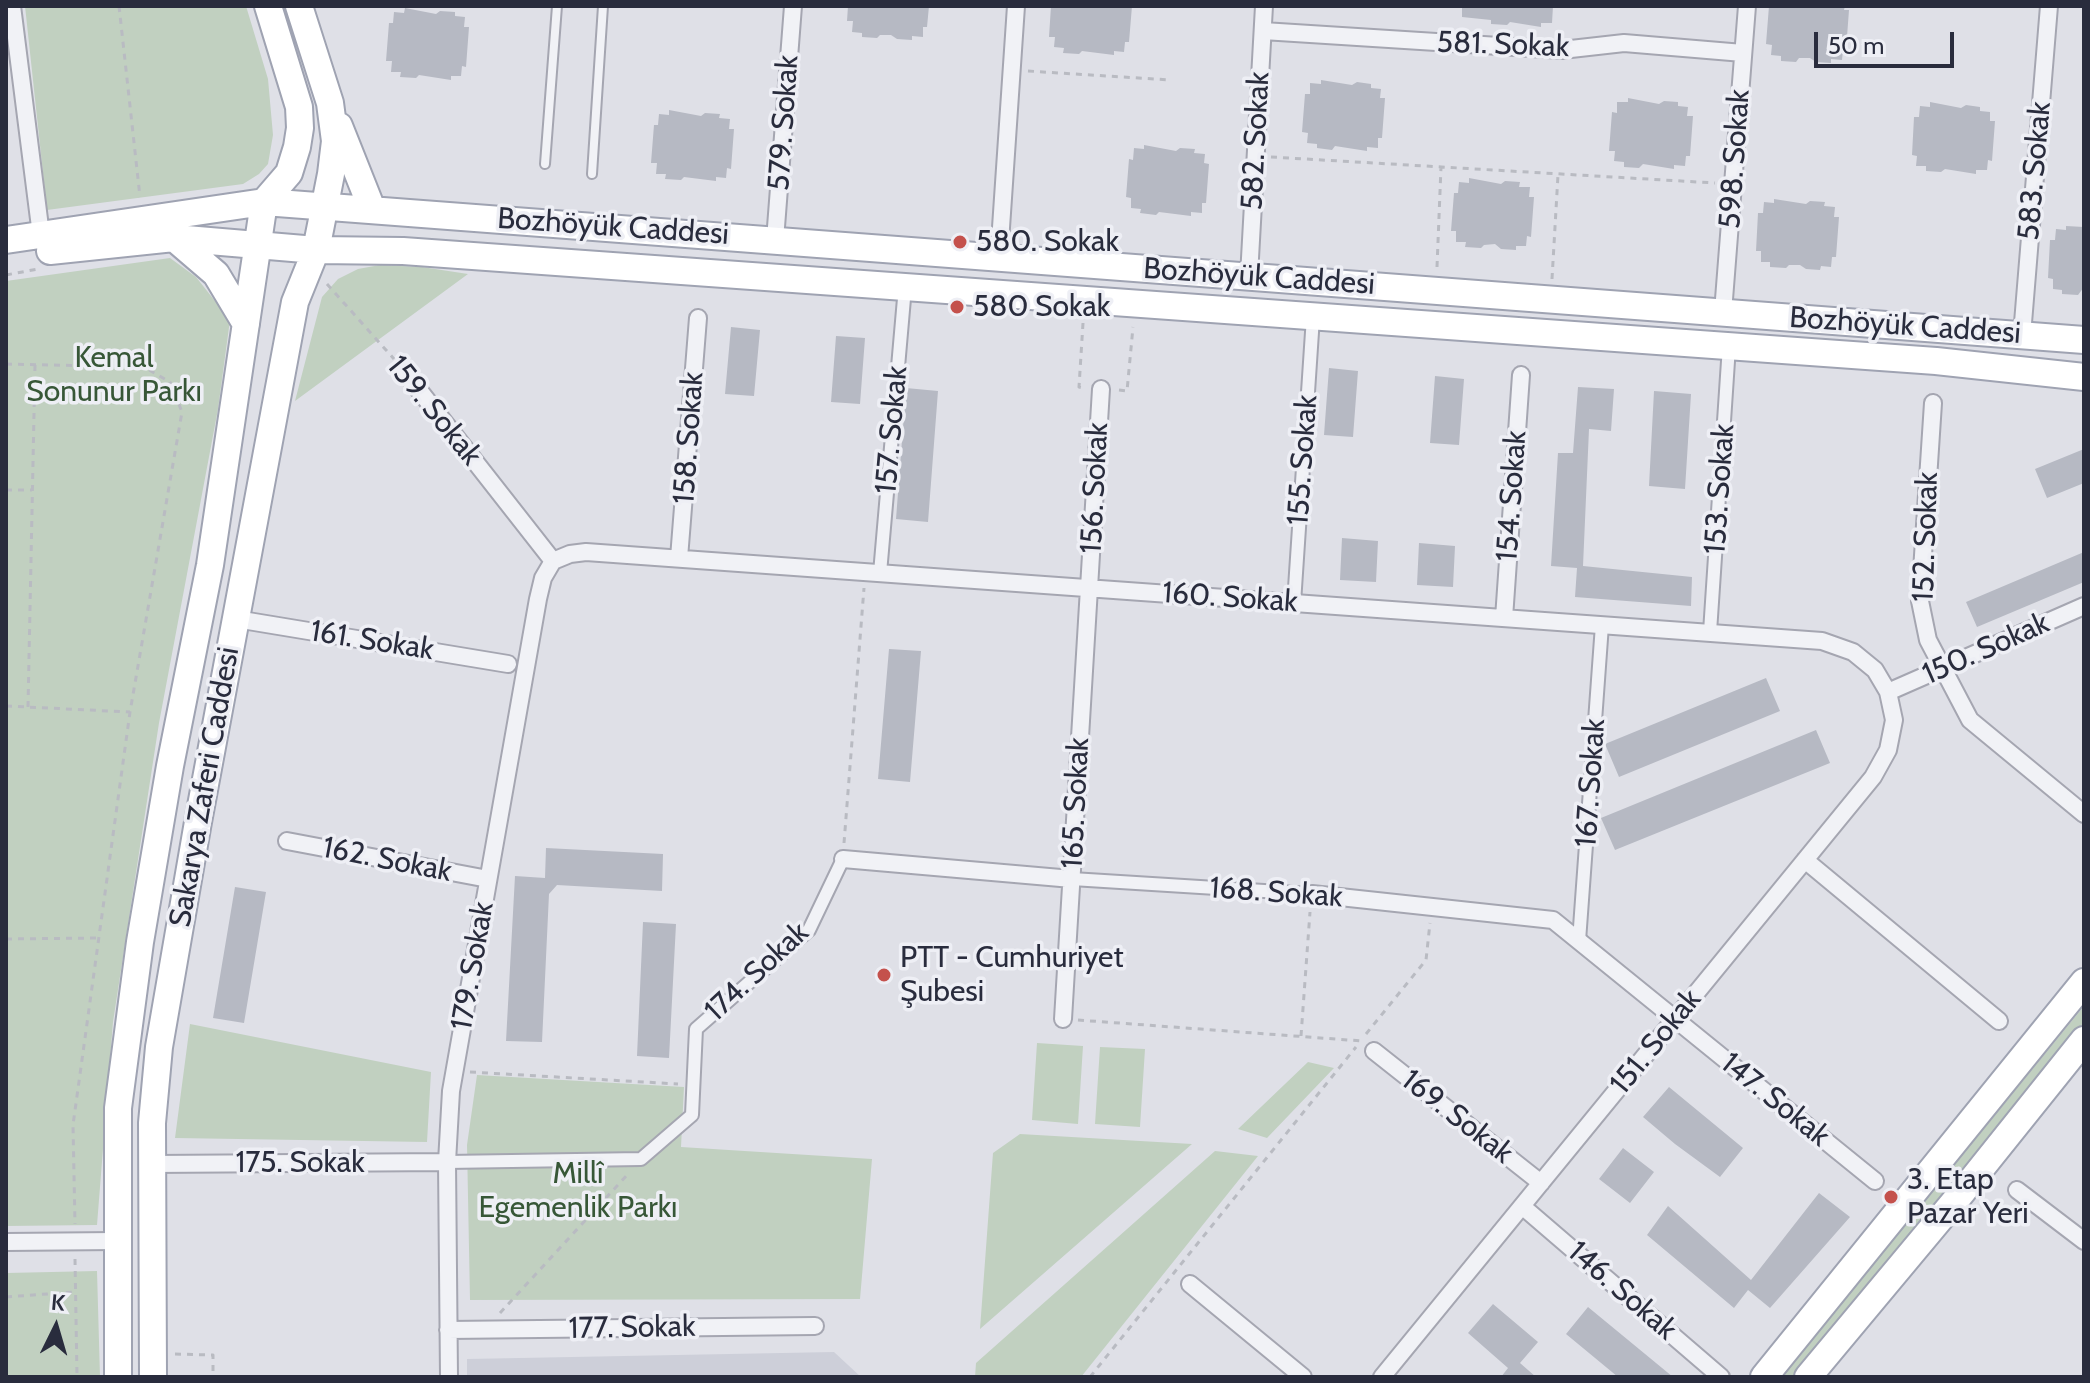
<!DOCTYPE html>
<html>
<head>
<meta charset="utf-8">
<style>
	body { margin:0 }
	#map { position:relative; width:2090px; height:1383px; overflow:hidden; background:#dfe0e7; font-family:Cabin,sans-serif }
	canvas { display:block }
	.frame { position:absolute; inset:0; border:8px solid #292c3d; pointer-events:none }
	.north { position:absolute; left:16px; top:1287px; width:80px; height:80px; -webkit-text-stroke:6px #eeeff5; paint-order:stroke; rotate:5deg; font-size:22px; font-weight:700; line-height:32px; text-align:center; color:#292c3d }
	.north::after { content:''; display:block; margin:auto; width:28px; height:36px; background:#292c3d; clip-path:polygon(50% 0,100% 100%,50% 72%,0 100%) }
	.scale { position:absolute; left:1814px; top:32px; width:140px; height:36px; box-sizing:border-box; border:4px solid #292c3d; border-top:0; padding-left:10px; font-size:24px; line-height:28px; white-space:nowrap; color:#292c3d; -webkit-text-stroke:6px #eeeff5; paint-order:stroke }
</style>
</head>
<body>
<div id="map">
<canvas width="2090" height="1383"></canvas>
<div class="frame"></div>
<div class="north">K</div>
<div class="scale">50 m</div>
</div>
<script>
const context = document.querySelector('canvas').getContext('2d');
context.lineJoin = 'round';
function paint(path, color) {
  context.fillStyle = color;
  context.fill(path, 'evenodd');
}
function poly(rows) {
  const path = new Path2D();
  for (const r of rows) {
    path.moveTo(r[0], r[1]);
    for (let i = 2; i < r.length; i += 2) path.lineTo(r[i], r[i + 1]);
  }
  return path;
}
function trace(path, color, width, dash) {
  context.strokeStyle = color;
  context.lineWidth = width;
  context.lineCap = dash ? 'butt' : 'round';
  context.setLineDash(dash || []);
  context.stroke(path);
}
function drawText(font, color, halo, rows, align = 'center') {
  context.font = font + ' Cabin,sans-serif';
  context.lineWidth = 7;
  context.setLineDash([]);
  context.textBaseline = 'middle';
  context.strokeStyle = halo;
  context.fillStyle = color;
  for (const [text, x, y, turn = 0] of rows) {
    context.save();
    context.translate(x, y);
    context.rotate((+turn || 0) * Math.PI / 180);
    context.textAlign = isNaN(turn) ? turn : align;
    if (halo) context.strokeText(text, 0, 0);
    context.fillText(text, 0, 0);
    context.restore();
  }
}
const built = poly([
	[834,1352,861,1377,467,1377,467,1359]
]);
const green = poly([
	[25,6,246,6,268,79,273,135,268,164,259,174,243,184,47,210],
	[170,258,196,277,230,320,218,409,159,723,113,1022,97,1225,6,1226,6,281],
	[380,265,422,267,468,274,295,401,322,297,338,279,358,269],
	[2084,1006,2084,1022,1796,1377,1781,1377],
	[190,1024,431,1072,427,1142,175,1138],
	[1037,1043,1083,1046,1078,1124,1032,1120],
	[1100,1047,1145,1049,1140,1127,1095,1124],
	[1308,1062,1334,1068,1267,1138,1238,1129],
	[477,1075,684,1087,681,1147,872,1159,860,1299,470,1300,467,1145],
	[1020,1134,1192,1144,980,1329,993,1153],
	[1215,1151,1258,1156,1081,1377,975,1377,976,1363],
	[97,1271,100,1377,6,1377,6,1273]
]);
const building = poly([
	[848,6,929,6,927,27,923,27,923,37,912,36,912,40,897,39,891,35,880,35,877,38,862,37,862,33,852,32,853,21,847,21],
	[1051,6,1132,6,1129,42,1125,42,1124,52,1114,51,1114,55,1082,51,1079,54,1063,53,1064,48,1054,47,1055,37,1049,37],
	[1462,6,1553,6,1552,23,1541,23,1541,27,1510,22,1507,25,1491,24,1491,20,1462,17],
	[1769,6,1845,6,1844,10,1849,10,1846,50,1843,50,1842,60,1831,59,1831,63,1816,62,1810,58,1799,58,1796,62,1781,61,1781,56,1771,55,1772,45,1766,44],
	[405,8,436,14,440,11,455,12,455,16,465,17,464,27,469,27,466,67,462,66,461,76,451,76,451,80,419,75,416,78,400,77,401,72,391,72,392,61,386,61,389,23,393,23,394,12,404,13],
	[1321,80,1352,85,1357,82,1371,84,1371,88,1381,89,1380,98,1385,98,1382,138,1378,138,1378,148,1367,147,1367,151,1335,146,1332,150,1317,148,1317,144,1307,143,1308,133,1302,132,1305,94,1310,94,1310,83,1321,84],
	[1628,98,1659,104,1664,101,1678,102,1678,106,1688,107,1687,116,1693,116,1690,156,1686,156,1685,166,1674,165,1674,169,1643,164,1639,168,1624,167,1624,162,1614,161,1615,151,1609,151,1612,112,1617,113,1617,102,1628,102],
	[1930,102,1961,108,1966,105,1980,107,1980,111,1990,112,1990,121,1995,121,1992,161,1988,160,1987,170,1976,170,1976,174,1945,169,1941,172,1926,171,1926,166,1916,166,1917,156,1912,155,1914,117,1919,117,1920,106,1930,107],
	[669,110,701,116,705,113,720,114,719,118,730,119,729,129,734,129,731,169,727,168,726,178,716,177,716,181,684,177,681,180,665,179,666,174,656,174,657,163,651,163,654,125,658,125,659,114,669,115],
	[1144,145,1176,151,1180,148,1195,149,1194,153,1205,154,1204,163,1209,164,1206,203,1202,203,1202,213,1191,212,1191,216,1159,212,1156,215,1140,213,1141,209,1131,208,1131,198,1126,197,1129,159,1133,160,1134,148,1144,149],
	[1469,178,1501,184,1505,181,1520,182,1519,187,1530,187,1529,197,1534,197,1531,237,1527,236,1526,246,1516,246,1516,250,1501,249,1495,244,1484,245,1481,248,1465,247,1466,242,1456,242,1456,231,1451,231,1454,193,1458,193,1459,182,1469,183],
	[1774,199,1806,204,1810,201,1825,202,1824,206,1835,207,1834,217,1839,217,1836,257,1832,257,1831,267,1821,266,1820,270,1806,269,1800,265,1789,265,1786,268,1770,267,1770,262,1761,262,1761,251,1756,251,1758,213,1763,213,1764,202,1774,203],
	[2066,226,2084,227,2084,287,2078,295,2062,294,2062,290,2053,289,2053,279,2048,278,2050,240,2055,240,2056,229,2066,230],
	[731,327,760,330,754,396,725,394],
	[836,336,865,338,860,404,831,402],
	[1329,368,1358,371,1353,437,1324,435],
	[1435,376,1464,379,1459,445,1430,443],
	[1578,387,1614,389,1611,431,1589,429,1583,566,1692,577,1691,606,1575,597,1577,568,1551,566,1558,453,1573,453],
	[906,388,938,391,928,522,896,519],
	[1654,391,1691,394,1685,489,1649,486],
	[2084,449,2084,483,2047,498,2035,469],
	[1342,538,1378,541,1376,582,1340,580],
	[1419,543,1455,546,1453,587,1417,585],
	[2084,552,2084,582,1977,627,1966,602],
	[889,649,921,651,910,782,878,779],
	[1766,678,1780,711,1619,777,1605,744],
	[1816,730,1830,763,1615,850,1601,818],
	[546,848,663,854,662,891,557,885,549,894,542,1042,506,1041,515,876,545,878],
	[235,887,266,892,244,1023,213,1018],
	[643,922,676,924,669,1058,637,1056],
	[1669,1087,1743,1148,1720,1177,1675,1144,1643,1117],
	[1623,1148,1654,1172,1630,1203,1599,1179],
	[1819,1193,1850,1217,1770,1308,1748,1290,1734,1308,1647,1235,1668,1206,1751,1280],
	[1493,1304,1538,1342,1520,1363,1536,1377,1501,1377,1508,1368,1468,1333],
	[1588,1307,1673,1377,1618,1377,1566,1334]
]);
const path = poly([
	[119,6,140,197],
	[1028,71,1171,80],
	[1271,157,1715,183],
	[1437,267,1441,167],
	[6,275,38,269],
	[1552,279,1558,175],
	[327,284,394,359],
	[1083,323,1079,387,1083,388],
	[6,364,144,367,170,382,182,412,130,712,73,1125,75,1224],
	[1119,390,1127,391,1133,327],
	[6,490,32,490],
	[6,706,130,712],
	[28,707,35,365],
	[844,843,864,588],
	[6,939,98,938],
	[1078,1020,1362,1041],
	[1366,1034,1426,960,1430,923],
	[1301,1036,1310,912],
	[470,1072,678,1084],
	[75,1259,77,1377],
	[6,1297,74,1292],
	[500,1313,628,1174],
	[175,1354,213,1355,213,1377],
	[1090,1377,1356,1047]
]);
const service = poly([
	[545,164,557,6],
	[592,174,603,6]
]);
const pedestrian = poly([
	[880,573,905,287],
	[1294,603,1313,317],
	[1710,632,1729,346],
	[1072,879,1312,894],
	[1579,941,1602,625],
	[447,1162,641,1159,692,1115,696,1029,809,930,843,859]
]);
const minor = poly([
	[12,6,41,235],
	[1263,31,1562,50,1624,43,1743,53],
	[775,240,793,6],
	[999,257,1016,6],
	[1249,276,1264,6],
	[1723,312,1747,6],
	[2022,335,2049,6],
	[404,371,553,561],
	[1933,403,1920,601,1928,640,1970,720,2084,814],
	[679,558,698,318],
	[553,561,570,554,586,552,1822,641,1853,652,1875,670,1888,692,1894,720,1888,750,1873,777,1382,1377],
	[1504,618,1521,375],
	[236,619,508,664],
	[1888,692,2084,606],
	[287,841,488,879],
	[843,859,1072,879],
	[1805,860,1999,1021],
	[1312,894,1553,920,1875,1181],
	[1063,1019,1101,389],
	[1374,1051,1541,1183],
	[152,1164,447,1162],
	[2017,1190,2084,1241],
	[1522,1206,1721,1377],
	[6,1242,116,1241],
	[1190,1284,1303,1377],
	[448,1330,815,1326],
	[449,1377,447,1162,451,1091,538,599,543,578,553,561]
]);
const primary = poly([
	[339,126,372,209],
	[264,202,289,173,297,147,300,128,299,107,268,6],
	[174,238,216,274,246,324],
	[6,240,264,202,2084,340],
	[50,251,174,238,316,250,403,251,1936,361,2084,377],
	[118,1377,118,1108,140,942,170,766,210,565,264,202],
	[153,1377,152,1123,159,1047,198,822,295,302,316,250,331,174,335,141,330,103,299,6],
	[1764,1377,2084,982],
	[1808,1377,1959,1196,2084,1040]
]);
const markers = [
	[960,242,8,"#c4514c"],
	[957,307,8,"#c4514c"],
	[884,975,8,"#c4514c"],
	[1891,1197,8,"#c4514c"]
];
const streetNames = [
	["581. Sokak",1503,45,2],
	["579. Sokak",784,123,-86],
	["582. Sokak",1256,141,-87],
	["598. Sokak",1735,159,-86],
	["583. Sokak",2035,171,-85],
	["Bozhöyük Caddesi",613,227,4],
	["Bozhöyük Caddesi",1259,277,4],
	["Bozhöyük Caddesi",1905,326,4],
	["159. Sokak",434,411,51],
	["157. Sokak",892,430,-85],
	["158. Sokak",689,438,-86],
	["155. Sokak",1303,460,-86],
	["156. Sokak",1095,488,-87],
	["153. Sokak",1720,489,-86],
	["154. Sokak",1512,496,-86],
	["152. Sokak",1926,537,-88],
	["160. Sokak",1230,598,4],
	["161. Sokak",372,641,9],
	["150. Sokak",1986,649,-24],
	["167. Sokak",1591,783,-86],
	["Sakarya Zaferi Caddesi",205,787,-80],
	["165. Sokak",1076,803,-87],
	["162. Sokak",387,860,11],
	["168. Sokak",1276,893,4],
	["179. Sokak",473,966,-80],
	["174. Sokak",757,972,-43],
	["151. Sokak",1656,1042,-51],
	["147. Sokak",1775,1100,39],
	["169. Sokak",1457,1117,38],
	["175. Sokak",300,1163],
	["146. Sokak",1622,1291,41],
	["177. Sokak",632,1328,-1]
];
const poiNames = [
	["580. Sokak",976,242],
	["580 Sokak",973,307],
	["PTT - Cumhuriyet",900,958],
	["Şubesi",900,992],
	["3. Etap",1907,1180],
	["Pazar Yeri",1907,1214]
];
const parkNames = [
	["Kemal",114,358],
	["Sonunur Parkı",114,392],
	["Millî",578,1174],
	["Egemenlik Parkı",578,1208]
];
paint(built, '#cdcfd9');
paint(green, '#c1d0c0');
paint(building, '#b6b9c3');
trace(service, '#a5a6b1', 12);
trace(pedestrian, '#a5a6b1', 16);
trace(minor, '#a5a6b1', 20);
trace(primary, '#9fa3b2', 30);
trace(path, '#b9bbc2', 3, [6, 6]);
trace(service, '#f1f2f6', 8);
trace(pedestrian, '#f1f2f6', 12);
trace(minor, '#f1f2f6', 16);
trace(primary, '#fff', 26);
for (const [x, y, r, color] of markers) {
  const dot = new Path2D();
  dot.arc(x, y, r, 0, 2 * Math.PI);
  context.fillStyle = color;
  context.fill(dot);
  trace(dot, '#eeeff5', 3);
}
drawText('30px', '#292c3d', '#eeeff5', streetNames);
drawText('30px', '#292c3d', '#eeeff5', poiNames, 'left');
drawText('30px', '#375737', '#eeeff5', parkNames);
</script>
</body>
</html>
